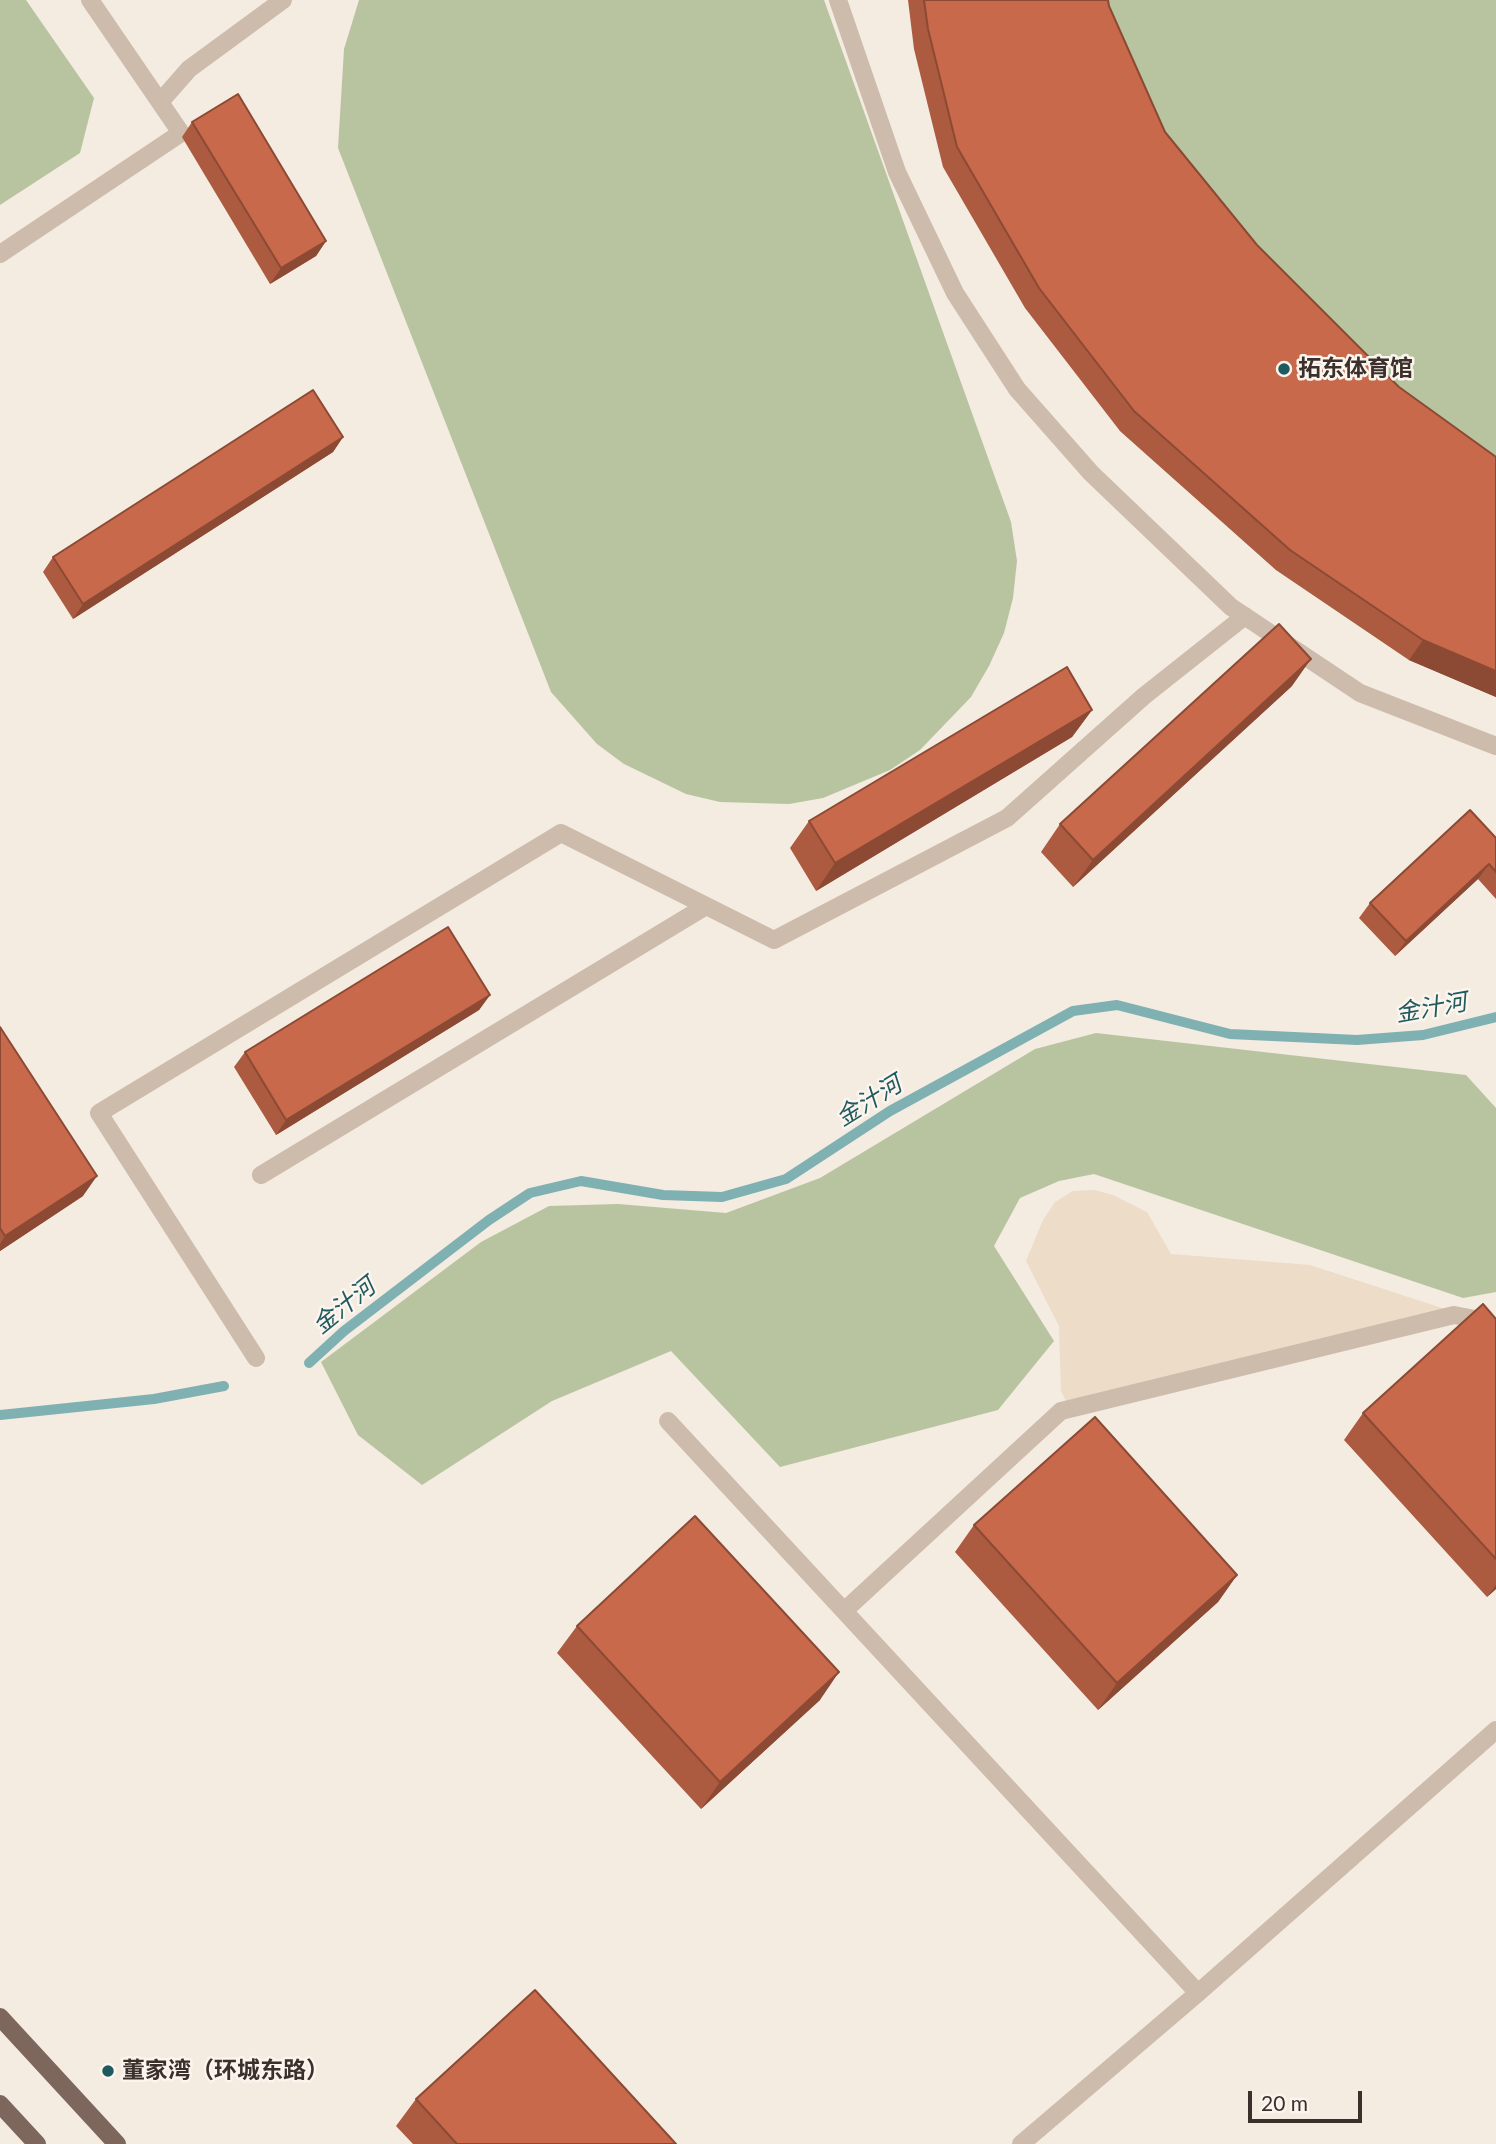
<!DOCTYPE html>
<html>
<head>
<meta charset="utf-8">
<style>
	body { margin:0 }
	#map { position:relative; width:1496px; height:2144px; overflow:hidden; background:#f4ebe1; font-family:Lato,sans-serif }
	canvas { display:block }
	.scale { position:absolute; left:1248px; top:2091px; width:114px; height:32px; box-sizing:border-box; border:4px solid #3b302b; border-top:0; padding-left:9px; font-size:21px; line-height:24px; white-space:nowrap; color:#3b302b; -webkit-text-stroke:5px #fbf5ee; paint-order:stroke }
</style>
</head>
<body>
<div id="map">
<canvas width="1496" height="2144"></canvas>
<div class="scale">20 m</div>
</div>
<script>
const context = document.querySelector('canvas').getContext('2d');
context.lineJoin = 'round';
function paint(path, color) {
  context.fillStyle = color;
  context.fill(path, 'evenodd');
}
function poly(rows) {
  const path = new Path2D();
  for (const r of rows) {
    path.moveTo(r[0], r[1]);
    for (let i = 2; i < r.length; i += 2) path.lineTo(r[i], r[i + 1]);
  }
  return path;
}
function trace(path, color, width, dash) {
  context.strokeStyle = color;
  context.lineWidth = width;
  context.lineCap = dash ? 'butt' : 'round';
  context.setLineDash(dash || []);
  context.stroke(path);
}
function drawText(font, color, halo, rows, align = 'center') {
  context.font = font + ' Lato,"Noto Sans SC",sans-serif';
  context.lineWidth = 5;
  context.setLineDash([]);
  context.textBaseline = 'middle';
  context.strokeStyle = halo;
  context.fillStyle = color;
  for (const [text, x, y, turn = 0] of rows) {
    context.save();
    context.translate(x, y);
    context.rotate((+turn || 0) * Math.PI / 180);
    context.textAlign = isNaN(turn) ? turn : align;
    if (halo) context.strokeText(text, 0, 0);
    context.fillText(text, 0, 0);
    context.restore();
  }
}
const green = poly([
	[0,0,26,0,94,98,80,153,0,205],
	[359,0,824,0,1011,522,1017,561,1013,598,1004,633,989,666,971,697,920,750,890,770,823,798,789,804,720,802,686,794,624,764,597,744,551,692,338,148,344,49],
	[908,0,1496,0,1496,697,1409,660,1276,570,1120,431],
	[1096,1033,1466,1075,1496,1108,1496,1292,1463,1298,1094,1174,1059,1181,1020,1198,994,1246,1054,1341,998,1410,780,1467,671,1351,552,1401,422,1485,358,1435,321,1362,481,1242,549,1206,618,1204,726,1213,820,1178,1035,1049]
]);
const plaza = poly([
	[1094,1190,1113,1195,1147,1212,1171,1254,1310,1265,1445,1309,1067,1403,1061,1391,1059,1326,1026,1261,1043,1220,1055,1202,1073,1191]
]);
const stream = poly([
	[309,1363,344,1331,489,1220,530,1193,581,1181,663,1195,722,1197,786,1179,890,1111,1073,1011,1117,1005,1230,1034,1357,1040,1423,1035,1496,1017],
	[0,1415,154,1399,224,1386]
]);
const minor = poly([
	[838,0,897,172,955,293,1017,389,1091,473,1231,607,1360,693,1496,746],
	[160,102,189,69,283,0],
	[0,254,181,133,90,0],
	[261,1175,706,906],
	[256,1358,99,1113,561,833,774,940,1007,818,1144,696,1245,616],
	[668,1421,1198,1993],
	[844,1611,1061,1411,1454,1315,1485,1321,1496,1330],
	[1021,2144,1198,1993,1496,1730]
]);
const major = poly([
	[0,2017,117,2144],
	[0,2104,37,2144]
]);
const wall = poly([
	[908,0,1108,0,1109,6,1165,132,1496,697,1409,660,1276,570,1120,431,1025,308,943,167,914,49],
	[192,122,326,241,316,256,270,284,182,137],
	[343,437,333,452,73,619,43,572,53,557],
	[1292,686,1073,887,1041,852,1060,824],
	[1092,710,1072,737,816,891,790,848,809,821],
	[1496,838,1496,899,1478,879,1395,956,1359,918,1370,903],
	[490,995,479,1010,276,1135,234,1067,245,1052],
	[0,1027,83,1196,0,1251],
	[1496,1319,1496,1589,1487,1597,1344,1440,1363,1413],
	[974,1525,1237,1575,1218,1602,1098,1710,955,1552],
	[577,1626,820,1700,701,1809,557,1653],
	[416,2099,676,2144,413,2144,396,2126]
]);
const shadedWall = poly([
	[326,241,316,256,270,284,281,268],
	[343,437,333,452,73,619,83,604],
	[1423,640,1496,671,1496,697,1409,660],
	[1311,659,1292,686,1073,887,1093,860],
	[1092,710,1072,737,816,891,835,863],
	[1489,864,1478,879,1395,956,1406,941],
	[490,995,479,1010,276,1135,286,1120],
	[97,1176,83,1196,0,1251,0,1244,5,1236],
	[1237,1575,1218,1602,1098,1710,1117,1683],
	[1496,1585,1496,1589,1487,1597],
	[839,1672,820,1700,701,1809,720,1782]
]);
const building = poly([
	[924,0,1108,0,1109,6,1165,132,1257,245,1399,387,1496,457,1496,671,1423,640,1290,550,1134,411,1039,288,957,147,928,29,924,0],
	[238,94,326,241,281,268,192,122,238,94],
	[313,390,343,437,83,604,53,557,313,390],
	[1279,624,1311,659,1093,860,1060,824,1279,624],
	[1067,667,1092,710,835,863,809,821,1067,667],
	[1470,810,1496,838,1496,872,1489,864,1406,941,1370,903,1470,810],
	[448,927,490,995,286,1120,245,1052,448,927],
	[0,1027,97,1176,5,1236,0,1228,0,1027],
	[1483,1304,1496,1319,1496,1559,1363,1413,1483,1304],
	[1095,1417,1237,1575,1117,1683,974,1525,1095,1417],
	[695,1516,839,1672,720,1782,577,1626,695,1516],
	[535,1990,676,2144,457,2144,416,2099,535,1990]
]);
const markers = [
	[1284,369,7,"#1f5a5e"],
	[108,2071,7,"#1f5a5e"]
];
const poiNames = [
	["拓东体育馆",1298,369],
	["董家湾（环城东路）",122,2071]
];
const waterNames = [
	["金汁河",1431,1008,-10],
	["金汁河",869,1101,-32],
	["金汁河",344,1306,-39]
];
paint(green, '#b8c4a0');
paint(plaza, '#ecdcc8');
trace(stream, '#7fb0b2', 10);
trace(minor, '#cdbbac', 18);
trace(major, '#7d675c', 18);
paint(wall, '#ac5a40');
paint(shadedWall, '#8c4a34');
paint(building, '#c8694b');
trace(building, '#8c4a34', 2);
for (const [x, y, r, color] of markers) {
  const dot = new Path2D();
  dot.arc(x, y, r, 0, 2 * Math.PI);
  context.fillStyle = color;
  context.fill(dot);
  trace(dot, '#fbf5ee', 2.5);
}
drawText('bold 23px', '#3b302b', '#fbf5ee', poiNames, 'left');
drawText('italic 24px', '#1f5a5e', '#fbf5ee', waterNames);
</script>
</body>
</html>
